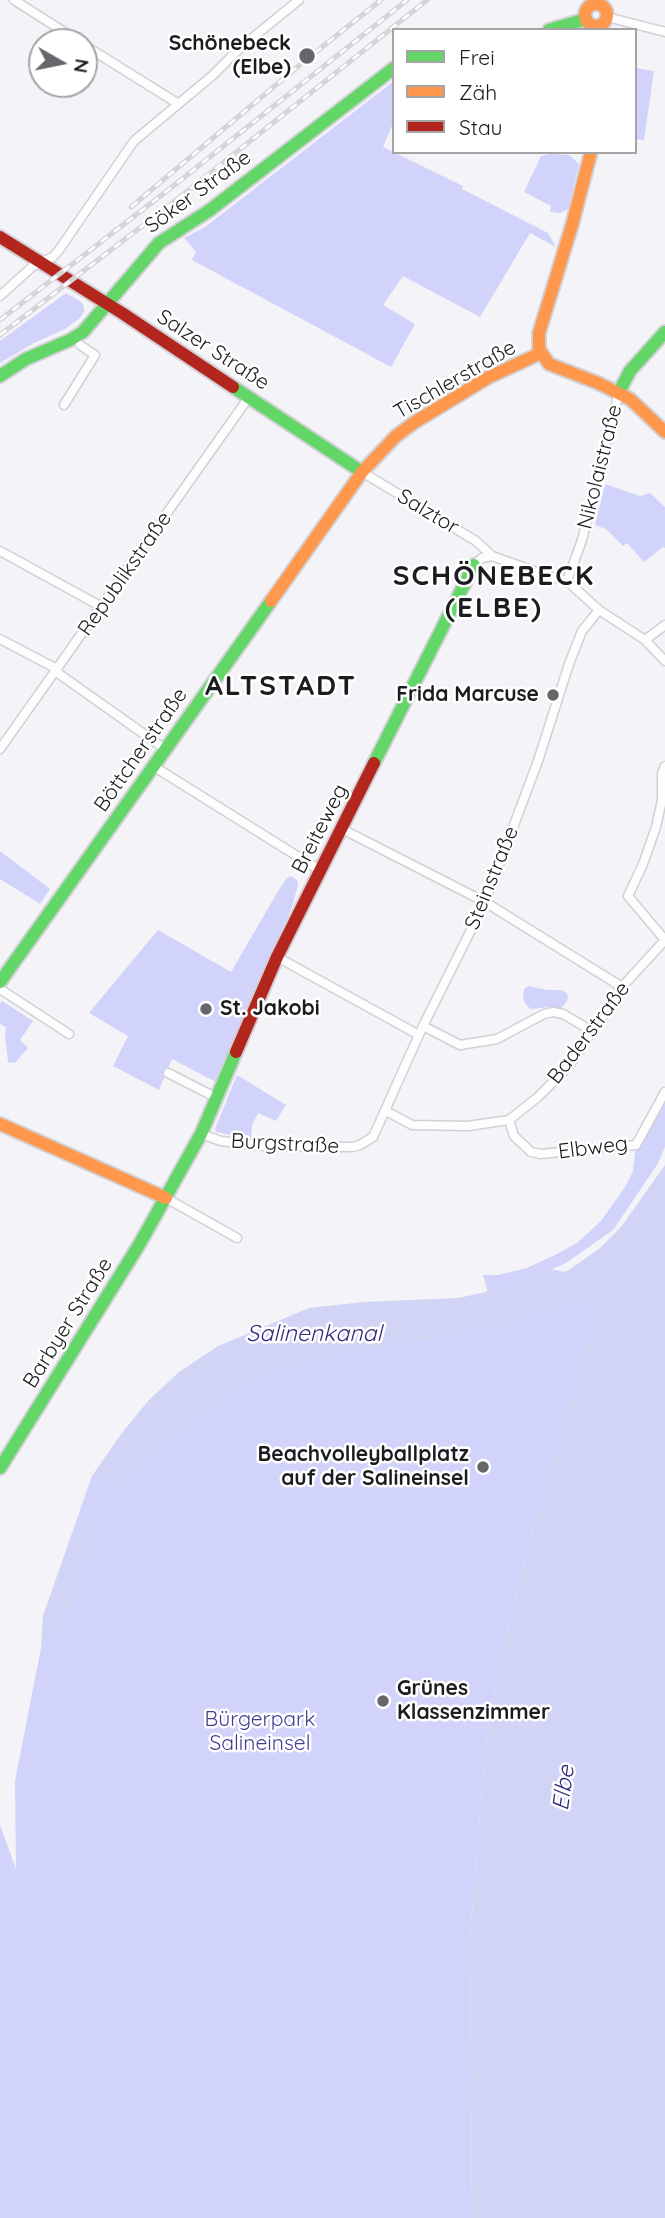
<!DOCTYPE html>
<html>
<head>
<meta charset="utf-8">
<style>
	body { margin:0 }
	#map { position:relative; width:665px; height:2218px; overflow:hidden; background:#f3f3f8; font-family:Quicksand,sans-serif }
	canvas { display:block }
	.legend { position:absolute; left:392px; top:28px; width:245px; height:126px; box-sizing:border-box; background:#fff; border:2px solid #a4a4a5; margin:0; padding:9px 12px; list-style:none; font-size:21px; color:#1b1c1f }
	.legend li { display:flex; align-items:center; gap:14px; height:35px }
	.legend b { width:35px; border:2px solid #a4a4a5 }
	.north { position:absolute; left:28px; top:28px; width:70px; height:70px; box-sizing:border-box; background:#fff; border:2px solid #a4a4a5; border-radius:50%; rotate:99deg; font-size:19px; font-weight:700; line-height:28px; text-align:center; color:#1b1c1f }
	.north::after { content:''; display:block; margin:auto; width:24px; height:32px; background:#67676b; clip-path:polygon(50% 0,100% 100%,50% 72%,0 100%) }
</style>
</head>
<body>
<div id="map">
<canvas width="665" height="2218"></canvas>
<ul class="legend">
<li><b style="height:9px;background:#63d668"></b>Frei</li>
<li><b style="height:9px;background:#ff974d"></b>Zäh</li>
<li><b style="height:9px;background:#b3261e"></b>Stau</li>
</ul>
<div class="north">N</div>
</div>
<script>
const context = document.querySelector('canvas').getContext('2d');
context.lineJoin = 'round';
function paint(path, color) {
  context.fillStyle = color;
  context.fill(path, 'evenodd');
}
function poly(rows) {
  const path = new Path2D();
  for (const r of rows) {
    if (r.length === 3) {
      path.moveTo(r[0] + r[2], r[1]);
      path.arc(r[0], r[1], r[2], 0, 2 * Math.PI);
      continue;
    }
    path.moveTo(r[0], r[1]);
    for (let i = 2; i < r.length; i += 2) path.lineTo(r[i], r[i + 1]);
  }
  return path;
}
function trace(path, color, width, dash) {
  context.strokeStyle = color;
  context.lineWidth = width;
  context.lineCap = dash ? 'butt' : 'round';
  context.setLineDash(dash || []);
  context.stroke(path);
}
function drawText(font, color, halo, rows, align = 'center') {
  context.font = font + ' Quicksand,sans-serif';
  context.lineWidth = 5;
  context.setLineDash([]);
  context.textBaseline = 'middle';
  context.strokeStyle = halo;
  context.fillStyle = color;
  for (const [text, x, y, turn = 0] of rows) {
    context.save();
    context.translate(x, y);
    context.rotate((+turn || 0) * Math.PI / 180);
    context.textAlign = isNaN(turn) ? turn : align;
    if (halo) context.strokeText(text, 0, 0);
    context.fillText(text, 0, 0);
    context.restore();
  }
}
const green = poly([
	[635,68,654,71,644,140,635,139],
	[394,81,394,121,383,147,463,186,462,189,548,233,556,247,530,233,480,317,403,276,383,305,415,324,391,367,192,260,196,252,184,238,205,227],
	[550,154,569,155,579,164,568,209,560,213,550,212,551,206,524,192,541,156],
	[66,293,80,301,84,306,84,312,80,318,65,329,34,343,0,363,0,341],
	[605,484,640,496,650,493,665,507,665,548,663,547,644,562,627,543,623,546,606,529,595,525],
	[0,851,50,889,40,904,0,879],
	[291,876,297,880,298,885,292,907,216,1082,172,1059,159,1090,113,1066,128,1036,89,1013,158,930,231,972,280,888,287,878],
	[529,986,547,990,561,990,567,993,568,998,565,1004,561,1008,549,1007,531,1009,526,1005,523,997,524,989],
	[2,1001,33,1021,20,1040,28,1048,15,1063,8,1062,5,1035,6,1027,0,1024,0,1004],
	[237,1075,286,1105,276,1121,258,1113,252,1125,251,1139,216,1132,215,1129],
	[665,1092,665,1147,657,1165,613,1230,566,1263,489,1296,483,1275,498,1275,527,1268,555,1255,577,1243,601,1221,625,1187,633,1171,636,1145],
	[576,1301,591,1303,597,1306,600,1310,600,1316,585,1348,529,1543,501,1656,485,1753,470,1937,472,2218,0,2218,0,1825,16,1869,15,1781,41,1648,66,1617,99,1527,79,1513,92,1476,117,1489,145,1459,203,1413,241,1388,267,1374,301,1363,347,1352,491,1327]
]);
const water = poly([
	[665,1165,665,2218,472,2218,470,1937,485,1753,501,1656,529,1543,585,1348,600,1316,600,1310,591,1303,576,1301,491,1327,347,1352,301,1363,267,1374,241,1388,203,1413,145,1459,117,1489,92,1476,121,1434,149,1400,179,1372,218,1346,309,1308,364,1302,458,1298,482,1293,552,1269,564,1272,567,1271,599,1249,621,1227],
	[79,1513,99,1527,66,1617,41,1648,43,1616]
]);
const street = poly([
	[14,0,80,42],
	[607,17,665,32],
	[84,45,177,103],
	[0,296,33,266,53,257,59,250,134,141,213,75,240,48,299,0],
	[64,405,95,355,80,345],
	[362,472,476,541,492,556],
	[0,551,102,607],
	[474,565,482,558,492,556,548,576,567,581,599,610,645,640,665,661],
	[567,581,582,540,619,392],
	[0,639,57,669],
	[645,640,665,625],
	[55,671,165,749],
	[0,749,249,397],
	[153,766,321,871],
	[342,829,485,902,622,987],
	[665,940,628,896,643,864,656,827,662,800,662,773,665,766],
	[277,957,419,1035],
	[0,989,69,1034],
	[423,1026,460,1045,497,1039,544,1014,553,1012,563,1014,592,1031],
	[168,1073,217,1098],
	[386,1111,412,1125,468,1126,509,1120,538,1097,569,1066,622,987,665,940],
	[509,1120,514,1136,531,1152,540,1154,636,1145,665,1092],
	[201,1134,221,1141,263,1146,352,1147,360,1145,373,1137,423,1026,485,902,538,761,569,664,582,631,599,610],
	[166,1198,237,1238]
]);
const fast = poly([
	[549,30,586,19],
	[0,376,26,359,70,340,83,332,159,243,210,210,394,68],
	[233,387,362,472],
	[619,392,630,371,665,332],
	[374,763,474,565],
	[0,982,271,601],
	[0,1468,139,1245,201,1134,236,1052]
]);
const slow = poly([
	[596,15,11],
	[591,152,572,225,539,333,539,349,549,364,598,383,630,399,665,432],
	[271,601,362,472,396,436,415,422,489,377,541,353],
	[0,1124,166,1198]
]);
const jam = poly([
	[0,237,122,313,233,387],
	[236,1052,277,957,374,763]
]);
const rail = poly([
	[131,207,302,63,381,0],
	[0,320,172,187,407,0],
	[0,335,180,197,427,0]
]);
const markers = [
	[307,56,9,"#67676b"],
	[553,695,7,"#67676b"],
	[206,1009,7,"#67676b"],
	[483,1467,7,"#67676b"],
	[383,1701,7,"#67676b"]
];
const poiNames = [
	["Schönebeck",291,44],
	["(Elbe)",291,68],
	["Frida Marcuse",539,695],
	["St. Jakobi",220,1009,"left"],
	["Beachvolleyballplatz",469,1455],
	["auf der Salineinsel",469,1479],
	["Grünes",397,1689,"left"],
	["Klassenzimmer",397,1713,"left"]
];
const streetNames = [
	["Söker Straße",198,192,-36],
	["Salzer Straße",213,350,33],
	["Tischlerstraße",455,380,-30],
	["Nikolaistraße",600,467,-76],
	["Salztor",428,512,31],
	["Republikstraße",125,574,-55],
	["Böttcherstraße",141,750,-55],
	["Breiteweg",320,829,-63],
	["Steinstraße",492,878,-68],
	["Baderstraße",589,1033,-53],
	["Burgstraße",285,1144,3],
	["Elbweg",593,1148,-7],
	["Barbyer Straße",68,1323,-58]
];
const parkNames = [
	["Bürgerpark",260,1720],
	["Salineinsel",260,1744]
];
const waterNames = [
	["Salinenkanal",314,1334],
	["Elbe",564,1788,-82]
];
const districtNames = [
	["SCHÖNEBECK",494,577],
	["(ELBE)",494,609],
	["ALTSTADT",281,687]
];
paint(green, '#d1d3fb');
paint(water, '#d1d4f4');
trace(street, '#d1d1d5', 11);
trace(fast, '#d1d1d5', 16);
trace(slow, '#d1d1d5', 16);
trace(jam, '#d1d1d5', 16);
trace(street, '#fdfdfe', 8);
trace(fast, '#63d668', 12);
trace(slow, '#ff974d', 12);
trace(jam, '#b3261e', 12);
trace(rail, '#d5d5d7', 5);
trace(rail, '#fff', 2.5, [8]);
for (const [x, y, r, color] of markers) {
  const dot = new Path2D();
  dot.arc(x, y, r, 0, 2 * Math.PI);
  context.fillStyle = color;
  context.fill(dot);
  trace(dot, '#fff', 2.5);
}
drawText('bold 21px', '#1b1c1f', '#fff', poiNames, 'right');
drawText('21px', '#1b1c1f', '#fff', streetNames);
drawText('21px', '#443f92', '#fff', parkNames);
drawText('italic 23px', '#332b7d', '#fff', waterNames);
context.letterSpacing = '2px';
drawText('bold 28px', '#1b1c1f', '#fff', districtNames);
context.letterSpacing = '0px';
</script>
</body>
</html>
